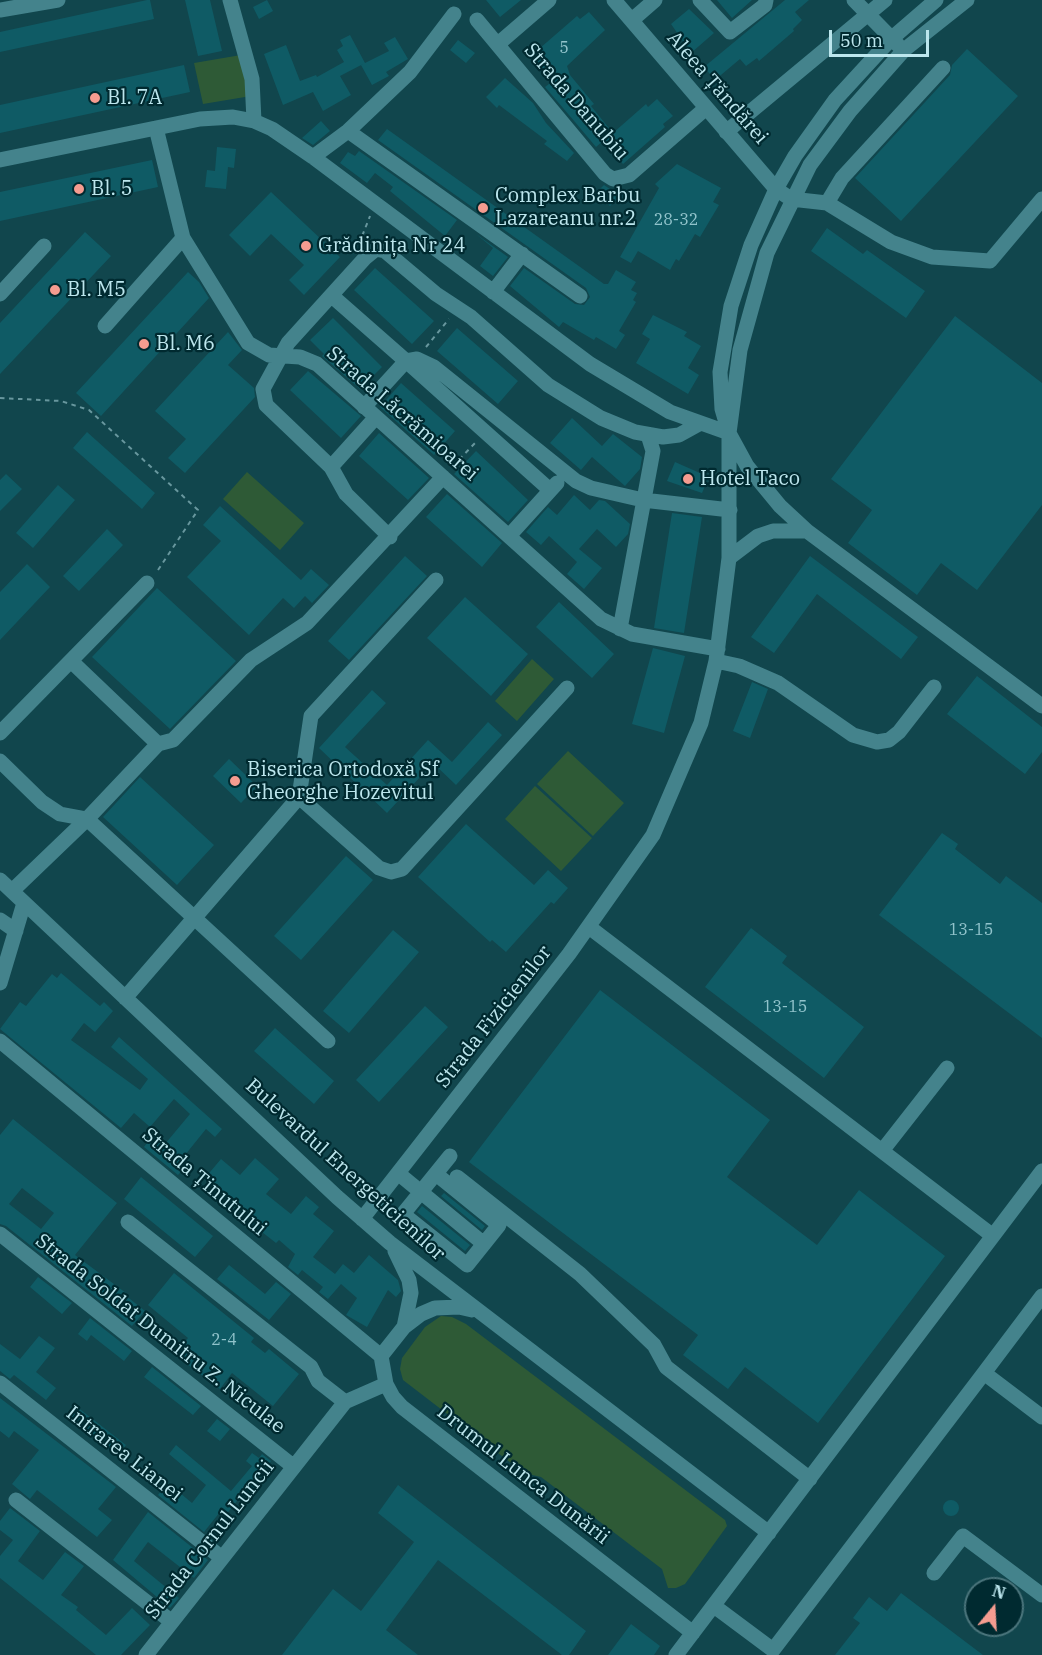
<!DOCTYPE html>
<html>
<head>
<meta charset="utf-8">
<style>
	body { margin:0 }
	#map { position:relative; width:1042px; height:1655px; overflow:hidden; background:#11464d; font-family:"IBM Plex Serif",serif }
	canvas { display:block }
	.north { position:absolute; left:964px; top:1577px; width:60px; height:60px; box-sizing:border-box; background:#002a30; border:2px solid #4b757c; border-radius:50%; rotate:18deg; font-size:16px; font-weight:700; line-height:24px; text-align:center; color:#bce6ed }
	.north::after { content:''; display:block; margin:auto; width:21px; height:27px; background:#f59c90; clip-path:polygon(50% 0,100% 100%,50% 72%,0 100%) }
	.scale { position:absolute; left:829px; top:30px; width:100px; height:27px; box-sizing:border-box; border:3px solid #bce6ed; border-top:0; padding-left:8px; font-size:18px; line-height:21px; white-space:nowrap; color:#bce6ed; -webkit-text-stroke:4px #002a30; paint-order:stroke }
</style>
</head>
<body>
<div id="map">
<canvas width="1042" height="1655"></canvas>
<div class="north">N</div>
<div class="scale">50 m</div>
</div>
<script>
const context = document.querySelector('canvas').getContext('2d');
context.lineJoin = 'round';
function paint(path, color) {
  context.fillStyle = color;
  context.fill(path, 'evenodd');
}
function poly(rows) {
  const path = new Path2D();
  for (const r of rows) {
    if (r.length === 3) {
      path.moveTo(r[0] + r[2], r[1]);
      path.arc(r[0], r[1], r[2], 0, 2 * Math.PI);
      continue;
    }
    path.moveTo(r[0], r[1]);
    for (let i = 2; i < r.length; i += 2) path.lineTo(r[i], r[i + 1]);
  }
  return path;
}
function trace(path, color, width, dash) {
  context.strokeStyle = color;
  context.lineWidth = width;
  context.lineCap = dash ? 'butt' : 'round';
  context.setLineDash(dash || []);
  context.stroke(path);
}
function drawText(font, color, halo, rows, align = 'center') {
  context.font = font + ' "IBM Plex Serif",serif';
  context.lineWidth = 4.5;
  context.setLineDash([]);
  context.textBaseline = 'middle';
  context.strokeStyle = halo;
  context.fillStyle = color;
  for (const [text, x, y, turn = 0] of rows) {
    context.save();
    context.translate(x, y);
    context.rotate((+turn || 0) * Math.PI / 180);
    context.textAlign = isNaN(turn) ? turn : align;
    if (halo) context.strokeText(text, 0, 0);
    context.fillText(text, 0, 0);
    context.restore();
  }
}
const green = poly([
	[241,55,251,96,203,104,194,63],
	[247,472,304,523,280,550,223,499],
	[532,659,554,679,517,721,495,701],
	[568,751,624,803,593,836,537,784],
	[535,786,592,838,561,871,505,819],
	[441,1316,452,1317,466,1324,725,1520,727,1526,685,1584,676,1588,668,1588,662,1569,541,1477,524,1473,403,1380,400,1369,402,1358,425,1327]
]);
const building = poly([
	[147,0,150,0,154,19,0,52,0,32],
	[185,0,210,0,222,51,198,56],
	[267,0,273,11,259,19,253,7],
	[486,0,521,0,500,17],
	[717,0,752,0,732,18],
	[785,0,809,0,795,12,802,20,793,29,794,31,759,61,757,58,746,66,740,59,715,80,704,67],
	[689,9,714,33,691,53,671,24],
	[589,12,605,30,567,66,570,75,594,104,591,106,613,133,646,104,648,107,657,99,673,116,663,124,665,127,623,164,604,140,596,147,575,122,545,87,553,81,532,55,577,16,580,19],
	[350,35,365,63,340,76,351,95,323,111,313,92,283,105,264,54,286,45,300,81,316,75,317,77,344,62,337,50,343,46,340,40],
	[395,37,408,59,386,72,389,76,372,85,361,65,389,51,384,43],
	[458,40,475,53,466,63,450,50],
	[967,49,1018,96,901,221,855,178,950,75,952,65],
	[184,65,190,92,0,133,0,105],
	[505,78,533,103,546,123,574,153,567,161,544,144,547,141,499,105,497,108,486,97],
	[321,121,330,131,313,145,302,138],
	[387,129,604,284,608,284,616,270,636,282,631,290,637,293,633,300,636,302,619,331,625,335,616,349,596,337,594,340,563,322,559,327,510,286,524,268,575,304,584,305,590,297,586,288,378,140],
	[217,147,236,149,234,168,228,167,226,189,205,187,207,170,215,171],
	[359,151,457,220,445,236,390,191,393,187,375,173,367,183,340,163,348,152,355,156],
	[152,160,158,187,0,221,0,192],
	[677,164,721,188,713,202,719,205,700,237,695,234,679,261,676,259,670,270,638,251,631,263,620,257,659,188,655,184],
	[604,185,620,196,610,206,596,193],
	[271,192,340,257,304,295,289,280,304,265,271,234,250,256,229,235],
	[827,228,863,254,867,250,925,291,906,318,811,251],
	[85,232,111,256,0,374,0,323],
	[476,234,508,257,493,276,480,266,493,248],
	[375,268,434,321,412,344,354,290],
	[188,272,199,282,209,298,101,416,76,393],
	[653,315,687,332,684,336,701,346,688,368,699,375,688,394,636,363,650,339,642,334],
	[955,316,1042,383,1042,505,977,590,941,563,917,595,848,543,872,510,831,479],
	[333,318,382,367,360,389,322,356,324,354,310,340],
	[457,328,518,381,498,404,437,351],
	[228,332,242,350,228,365,254,388,255,397,185,473,168,458,186,439,155,411],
	[308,371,361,416,341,438,290,390],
	[401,383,455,431,434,455,380,407],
	[572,418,602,446,613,434,642,457,640,469,625,486,592,457,581,470,550,443],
	[87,432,155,493,142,509,73,448],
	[379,433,429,478,408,500,359,456],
	[476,451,528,500,508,522,454,474],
	[675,462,709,477,702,493,667,481],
	[6,474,22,489,0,511,0,480],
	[58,485,75,500,33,548,16,533],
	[447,494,502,543,482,567,426,517],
	[574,495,590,510,599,500,605,501,630,524,628,534,616,547,597,529,579,549,602,568,584,589,567,574,577,562,549,536,541,545,526,532,548,507,557,515],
	[220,506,301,580,311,569,329,585,312,603,305,596,294,608,283,598,249,635,187,577,221,541,203,525],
	[672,513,702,517,684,633,654,628],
	[107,529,123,545,79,591,63,576],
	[405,556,427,576,349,660,328,641],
	[810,556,918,637,901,659,817,594,774,653,751,637],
	[27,564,50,587,0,640,0,592],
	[157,588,236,661,170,729,92,657],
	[465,597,528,654,491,696,427,638],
	[559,602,614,654,592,678,536,627],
	[653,648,685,656,664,733,632,724],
	[977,676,1042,727,1042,752,1025,774,947,714],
	[752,682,768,689,750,738,733,731],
	[372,690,386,703,345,747,387,785,428,740,452,762,488,722,502,735,456,785,433,763,387,813,319,748],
	[229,759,257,786,241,803,213,776],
	[140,777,214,845,177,885,103,817],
	[466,824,534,885,548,870,568,888,554,904,551,902,506,952,492,940,490,942,418,877],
	[942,833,958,844,955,849,1000,884,1006,876,1042,903,1042,1038,879,915],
	[346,856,373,880,301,960,274,936],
	[751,928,787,956,782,963,864,1027,824,1078,705,987],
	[393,930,419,952,349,1033,323,1011],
	[61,973,100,1006,104,1002,113,1011,95,1032,84,1023,71,1040,140,1090,148,1079,111,1047,119,1037,222,1129,215,1137,206,1129,181,1160,187,1165,178,1175,144,1147,153,1135,165,1144,190,1114,174,1099,150,1127,134,1113,121,1128,0,1029,20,1002,26,1006,52,974,57,978],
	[600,990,770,1120,727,1177,817,1245,859,1190,945,1256,818,1423,745,1367,728,1389,683,1355,698,1335,469,1162],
	[425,1006,448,1027,379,1102,356,1080],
	[275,1028,334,1081,314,1104,254,1051],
	[13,1119,117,1203,75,1255,126,1293,125,1295,145,1311,132,1326,6,1226,0,1224,0,1135],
	[22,1188,54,1213,41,1229,9,1204],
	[255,1158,279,1179,266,1194,291,1214,306,1196,319,1207,313,1214,334,1231,313,1257,335,1274,343,1264,354,1273,369,1255,398,1280,401,1291,396,1297,388,1290,367,1327,346,1315,357,1298,341,1284,328,1299,319,1292,323,1287,302,1270,298,1275,288,1267,295,1254,279,1240,276,1243,248,1221,252,1217,205,1178,221,1159,240,1175],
	[141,1177,213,1236,195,1257,124,1199],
	[444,1193,485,1226,482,1230,441,1196],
	[422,1206,470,1245,465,1251,417,1212],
	[229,1265,265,1294,276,1282,291,1294,269,1320,217,1279],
	[174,1273,254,1338,251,1342,265,1353,269,1349,299,1374,273,1406,232,1373,220,1389,174,1354,188,1338,148,1305],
	[38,1277,72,1303,62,1314,30,1287],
	[90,1318,132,1351,124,1361,91,1335,87,1341,78,1334],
	[39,1336,55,1348,36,1372,56,1388,46,1400,14,1375,10,1379,0,1371,0,1344,20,1359],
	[152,1367,201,1406,193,1415,144,1377],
	[0,1398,116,1487,98,1509,112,1520,97,1537,37,1490,30,1499,12,1484,39,1450,14,1431,9,1438,0,1431],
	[77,1407,126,1445,118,1455,68,1419],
	[217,1419,230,1429,220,1441,207,1431],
	[176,1445,231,1491,252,1466,246,1461,252,1453,259,1458,262,1454,271,1461,257,1480,260,1482,250,1495,245,1491,225,1516,220,1512,204,1532,158,1495,168,1483,192,1503,206,1485,169,1454],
	[398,1485,586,1631,569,1655,562,1655,438,1560,386,1630,418,1655,282,1655,333,1589,361,1611,414,1542,378,1513],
	[951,1508,8],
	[10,1508,40,1531,18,1561,43,1580,65,1552,84,1566,61,1595,78,1607,76,1610,106,1635,132,1608,150,1625,121,1655,96,1655,0,1578,0,1556,13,1540,0,1530,0,1521],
	[148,1512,208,1560,194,1578,148,1542,134,1561,179,1598,170,1608,113,1560],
	[901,1593,983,1655,835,1655,860,1623,853,1618,869,1597,887,1611],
	[631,1624,660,1646,654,1655,608,1655]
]);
const path = poly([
	[359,244,370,216],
	[426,347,449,319],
	[0,398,61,401,89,410,198,510,156,573],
	[453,466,476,442]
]);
const minor = poly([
	[230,0,252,79,254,121],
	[614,0,776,189,791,199,827,203,891,242,932,257,990,261,1042,199],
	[700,0,730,32,765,5,766,0],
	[854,0,898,45],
	[936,0,891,39,835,100,795,156,776,189,751,245,731,306,720,372,722,409,729,433,747,466,780,506,807,531,1042,706],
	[0,10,58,0],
	[477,20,605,174,613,179,629,175,706,108],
	[632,20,655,0],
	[498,44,549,0],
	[156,128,183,238,248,343,269,355,300,357,317,364,601,619,632,634,718,649],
	[348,131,580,296],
	[726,132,885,0],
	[313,157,348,131,410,72,454,14],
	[0,160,200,119,233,117,254,121,272,129,313,157,590,364,670,412,729,433],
	[827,203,842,178,943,68],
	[493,292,522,254],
	[0,294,44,246],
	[332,296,406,361,417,359,434,367,576,481,591,488,643,500,730,510],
	[105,326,183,238],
	[364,407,406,361,550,490],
	[331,467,376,417],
	[509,536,557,483],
	[390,537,346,494,331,467,266,405,263,389,288,343,365,258,376,249,385,251,436,294,471,317,548,385,601,418,635,432,663,437,679,435,699,424],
	[729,558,758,536,773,531,807,531],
	[620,629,653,451,648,435],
	[71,661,158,744],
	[716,661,739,666,778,683,853,735,877,742,889,740,899,732,934,687],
	[0,733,147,583],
	[0,761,42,802,60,814,87,819,158,744,173,740,251,660,307,623,443,477],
	[299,797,379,868,391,872,402,869,567,688],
	[0,880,337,1197,390,1243,769,1533],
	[12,891,87,819,328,1041],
	[0,920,16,931],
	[589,927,993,1236],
	[0,983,24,903],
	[125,998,299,797,311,716,436,580],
	[0,1041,381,1356],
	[882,1151,947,1068],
	[399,1174,484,1244],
	[436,1174,499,1225,467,1265,403,1214,450,1156],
	[457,1177,580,1274,654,1345,666,1367,810,1479],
	[362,1219,569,954,653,835,701,723,716,661,729,558,729,433,740,350,767,253,810,165,850,111,904,50,967,0],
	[128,1222,311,1367,318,1381,345,1402],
	[0,1234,294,1467],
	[395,1251,409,1280,411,1293,404,1327],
	[472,1310,459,1307,435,1308,421,1314,404,1327,381,1356,386,1384,393,1397,402,1407,693,1633],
	[984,1373,1042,1296],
	[0,1383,222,1558],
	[16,1500,172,1622],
	[934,1573,963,1536,1042,1595],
	[714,1606,773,1650,984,1373,1042,1417],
	[146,1655,345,1402,386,1384],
	[676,1655,1042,1171]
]);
const markers = [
	[95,98,6,"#f59c90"],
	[79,189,6,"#f59c90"],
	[483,208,6,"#f59c90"],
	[306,246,6,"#f59c90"],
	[55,290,6,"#f59c90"],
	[144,344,6,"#f59c90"],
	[688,479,6,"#f59c90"],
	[235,781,6,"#f59c90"]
];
const numberNames = [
	["5",564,48],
	["28-32",676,220],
	["13-15",971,930],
	["13-15",785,1007],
	["2-4",224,1340]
];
const streetNames = [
	["Aleea Țăndărei",717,88,49],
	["Strada Danubiu",576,102,49],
	["Strada Lăcrămioarei",402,414,41],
	["Strada Fizicienilor",494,1017,-52],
	["Bulevardul Energeticienilor",345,1170,42],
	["Strada Ținutului",204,1182,40],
	["Strada Soldat Dumitru Z. Niculae",160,1334,38],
	["Intrarea Lianei",124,1454,38],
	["Drumul Lunca Dunării",523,1475,38],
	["Strada Cornul Luncii",210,1540,-52]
];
const poiNames = [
	["Bl. 7A",107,98],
	["Bl. 5",91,189],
	["Complex Barbu",495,196],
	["Lazareanu nr.2",495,219],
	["Grădinița Nr 24",318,246],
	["Bl. M5",67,290],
	["Bl. M6",156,344],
	["Hotel Taco",700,479],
	["Biserica Ortodoxă Sf",247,770],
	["Gheorghe Hozevitul",247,793]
];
paint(green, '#2e5a36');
paint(building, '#0f5b65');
trace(path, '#68979e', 2, [4.5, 4.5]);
trace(minor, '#44838c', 15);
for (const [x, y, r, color] of markers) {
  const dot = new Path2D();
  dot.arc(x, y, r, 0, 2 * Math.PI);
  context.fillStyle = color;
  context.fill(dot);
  trace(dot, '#002a30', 2);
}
drawText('16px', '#91c3cb', null, numberNames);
drawText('20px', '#bce6ed', '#002a30', streetNames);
drawText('20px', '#bce6ed', '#002a30', poiNames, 'left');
</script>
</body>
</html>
